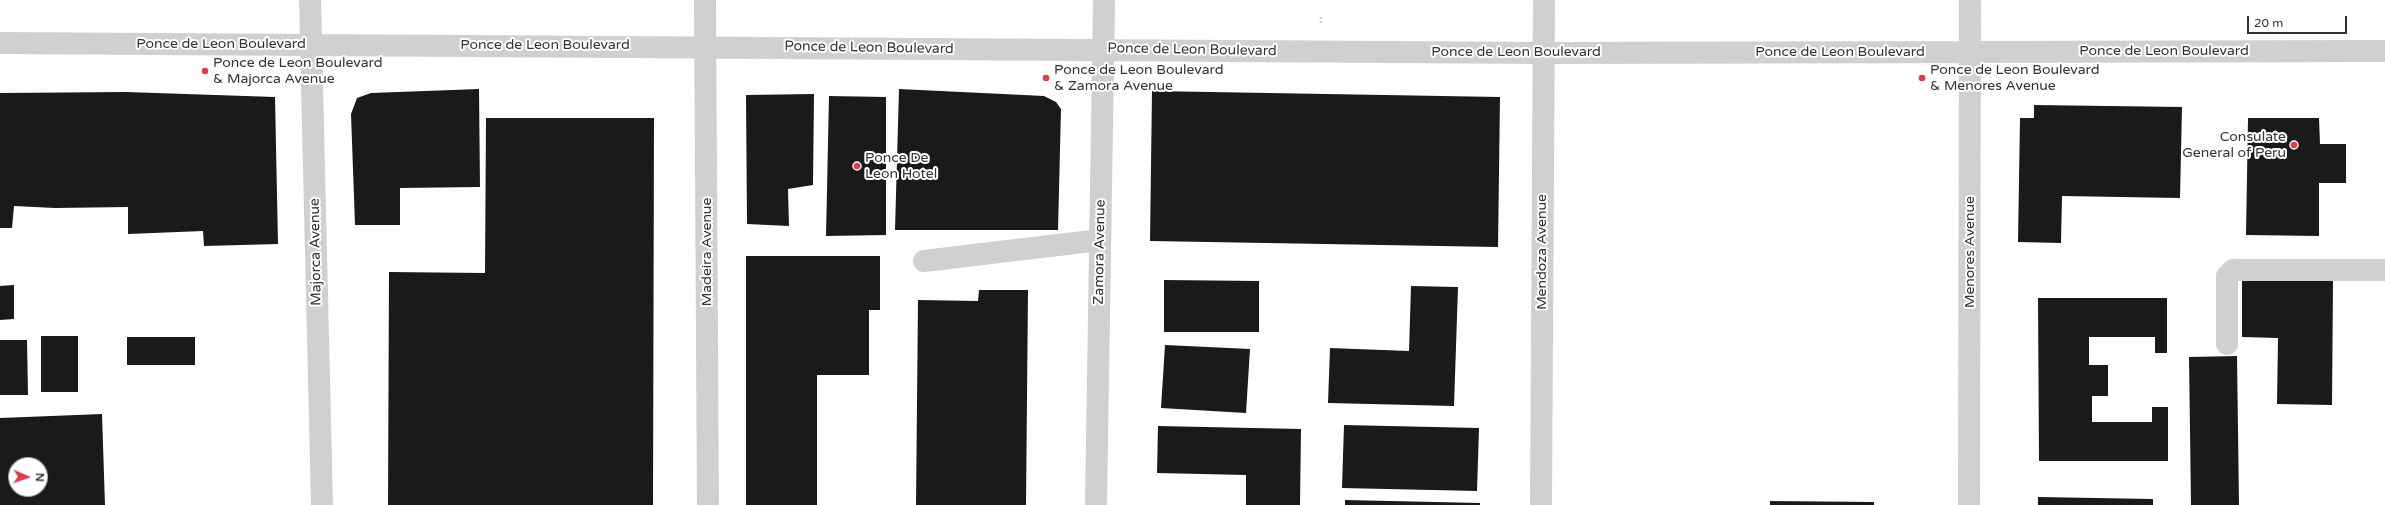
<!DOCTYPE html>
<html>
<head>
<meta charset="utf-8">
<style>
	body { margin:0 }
	#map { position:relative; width:2385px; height:505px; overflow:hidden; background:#fff; font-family:"Varela Round",sans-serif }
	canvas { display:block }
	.north { position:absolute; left:8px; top:457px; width:40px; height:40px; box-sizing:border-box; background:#fff; border:1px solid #adadad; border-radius:50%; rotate:92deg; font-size:11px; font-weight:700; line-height:16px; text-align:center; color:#333 }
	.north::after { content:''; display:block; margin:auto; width:14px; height:18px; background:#e63946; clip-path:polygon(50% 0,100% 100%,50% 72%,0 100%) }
	.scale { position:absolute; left:2247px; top:16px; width:100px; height:18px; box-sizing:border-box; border:2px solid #333; border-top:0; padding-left:5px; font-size:12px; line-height:14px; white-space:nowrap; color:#333; -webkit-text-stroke:3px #fff; paint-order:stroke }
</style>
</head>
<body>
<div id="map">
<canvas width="2385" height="505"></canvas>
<div class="north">N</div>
<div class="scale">20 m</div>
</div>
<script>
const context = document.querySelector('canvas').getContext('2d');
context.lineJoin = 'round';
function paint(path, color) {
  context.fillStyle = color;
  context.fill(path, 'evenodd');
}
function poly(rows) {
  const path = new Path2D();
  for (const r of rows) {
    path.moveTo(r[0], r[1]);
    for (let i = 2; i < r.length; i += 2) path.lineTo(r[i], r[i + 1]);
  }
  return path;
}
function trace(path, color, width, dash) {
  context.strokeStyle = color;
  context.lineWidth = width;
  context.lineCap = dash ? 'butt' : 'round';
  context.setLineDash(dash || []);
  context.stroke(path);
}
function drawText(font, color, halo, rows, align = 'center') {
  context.font = font + ' "Varela Round",sans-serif';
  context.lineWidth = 4;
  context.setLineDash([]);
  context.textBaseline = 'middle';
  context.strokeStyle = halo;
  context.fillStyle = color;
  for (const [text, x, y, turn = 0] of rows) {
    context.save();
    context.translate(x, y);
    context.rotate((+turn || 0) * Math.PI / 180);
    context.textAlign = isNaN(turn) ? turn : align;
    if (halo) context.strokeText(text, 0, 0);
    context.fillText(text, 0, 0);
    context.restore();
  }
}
const building = poly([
	[479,89,480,187,400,188,400,225,355,225,351,114,357,98,371,93],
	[899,89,1044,96,1056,102,1061,109,1058,230,895,230],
	[1152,91,1500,97,1498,247,1150,241],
	[126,92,275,97,278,244,204,246,203,231,128,234,128,207,55,208,14,206,12,228,0,228,0,93],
	[814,94,813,185,788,189,789,226,747,224,746,95],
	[829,96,886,97,886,235,826,236],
	[2034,105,2182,107,2180,198,2062,196,2061,243,2018,242,2020,118,2034,118],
	[486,118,654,118,653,505,388,505,389,272,485,273],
	[2248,118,2319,118,2320,144,2346,144,2346,183,2319,183,2319,236,2246,235],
	[746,256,880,256,880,310,869,310,869,375,817,375,817,505,746,505],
	[1164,280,1259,281,1259,332,1164,332],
	[2242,281,2333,281,2332,405,2277,404,2278,338,2242,337],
	[14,285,14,319,0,320,0,286],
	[1411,286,1458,287,1454,406,1328,403,1330,348,1409,351],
	[979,290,1028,290,1026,505,916,505,918,300,978,301],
	[2038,298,2167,298,2167,353,2155,353,2155,337,2089,337,2089,365,2108,365,2108,396,2092,396,2092,422,2152,422,2152,407,2168,407,2168,461,2039,461],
	[41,336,78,336,78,392,41,392],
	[127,337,195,337,195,365,127,365],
	[0,340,27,340,28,395,0,395],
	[1165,345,1250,349,1246,413,1161,408],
	[2237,356,2239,505,2191,505,2189,357],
	[102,414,105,505,0,505,0,418],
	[16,465,40,465,40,489,16,489],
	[1344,425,1479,428,1477,491,1342,488],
	[1158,426,1301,429,1300,505,1246,505,1246,475,1157,473],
	[2038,497,2153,499,2153,505,2038,505],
	[1345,500,1480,503,1480,505,1345,505],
	[1770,501,1874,502,1874,505,1770,505]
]);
const path = poly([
	[1321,23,1321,16]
]);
const minor = poly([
	[310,0,322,505],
	[705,0,708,505],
	[0,43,1544,53,2385,51],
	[924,261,1100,240],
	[2227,344,2227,276,2233,270,2385,270],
	[1096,505,1104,0],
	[1541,505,1544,0],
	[1969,505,1970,0]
]);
const markers = [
	[205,71,4,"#e63946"],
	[1046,78,4,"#e63946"],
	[1922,78,4,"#e63946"],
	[2294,145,4,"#e63946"],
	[857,166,4,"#e63946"]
];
const streetNames = [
	["Ponce de Leon Boulevard",221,44],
	["Ponce de Leon Boulevard",545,45],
	["Ponce de Leon Boulevard",869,48,1],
	["Ponce de Leon Boulevard",1192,50,1],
	["Ponce de Leon Boulevard",2164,51],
	["Ponce de Leon Boulevard",1516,52],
	["Ponce de Leon Boulevard",1840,52],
	["Majorca Avenue",316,252,-91],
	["Madeira Avenue",707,252,-90],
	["Zamora Avenue",1100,252,-89],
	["Mendoza Avenue",1542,252,-90],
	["Menores Avenue",1970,252,-90]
];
const poiNames = [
	["Ponce de Leon Boulevard",213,63],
	["& Majorca Avenue",213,79],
	["Ponce de Leon Boulevard",1054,70],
	["& Zamora Avenue",1054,86],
	["Ponce de Leon Boulevard",1930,70],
	["& Menores Avenue",1930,86],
	["Consulate",2286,137,"right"],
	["General of Peru",2286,153,"right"],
	["Ponce De",865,158],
	["Leon Hotel",865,174]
];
paint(building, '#1a1a1a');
trace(path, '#cdcdcd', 2.5, [2, 2]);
trace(minor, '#d0d0d0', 22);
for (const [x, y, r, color] of markers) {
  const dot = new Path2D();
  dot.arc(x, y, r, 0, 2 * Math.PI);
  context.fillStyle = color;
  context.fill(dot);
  trace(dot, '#fff', 1.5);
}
drawText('14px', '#333', '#fff', streetNames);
drawText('14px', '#333', '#fff', poiNames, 'left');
</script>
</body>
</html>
